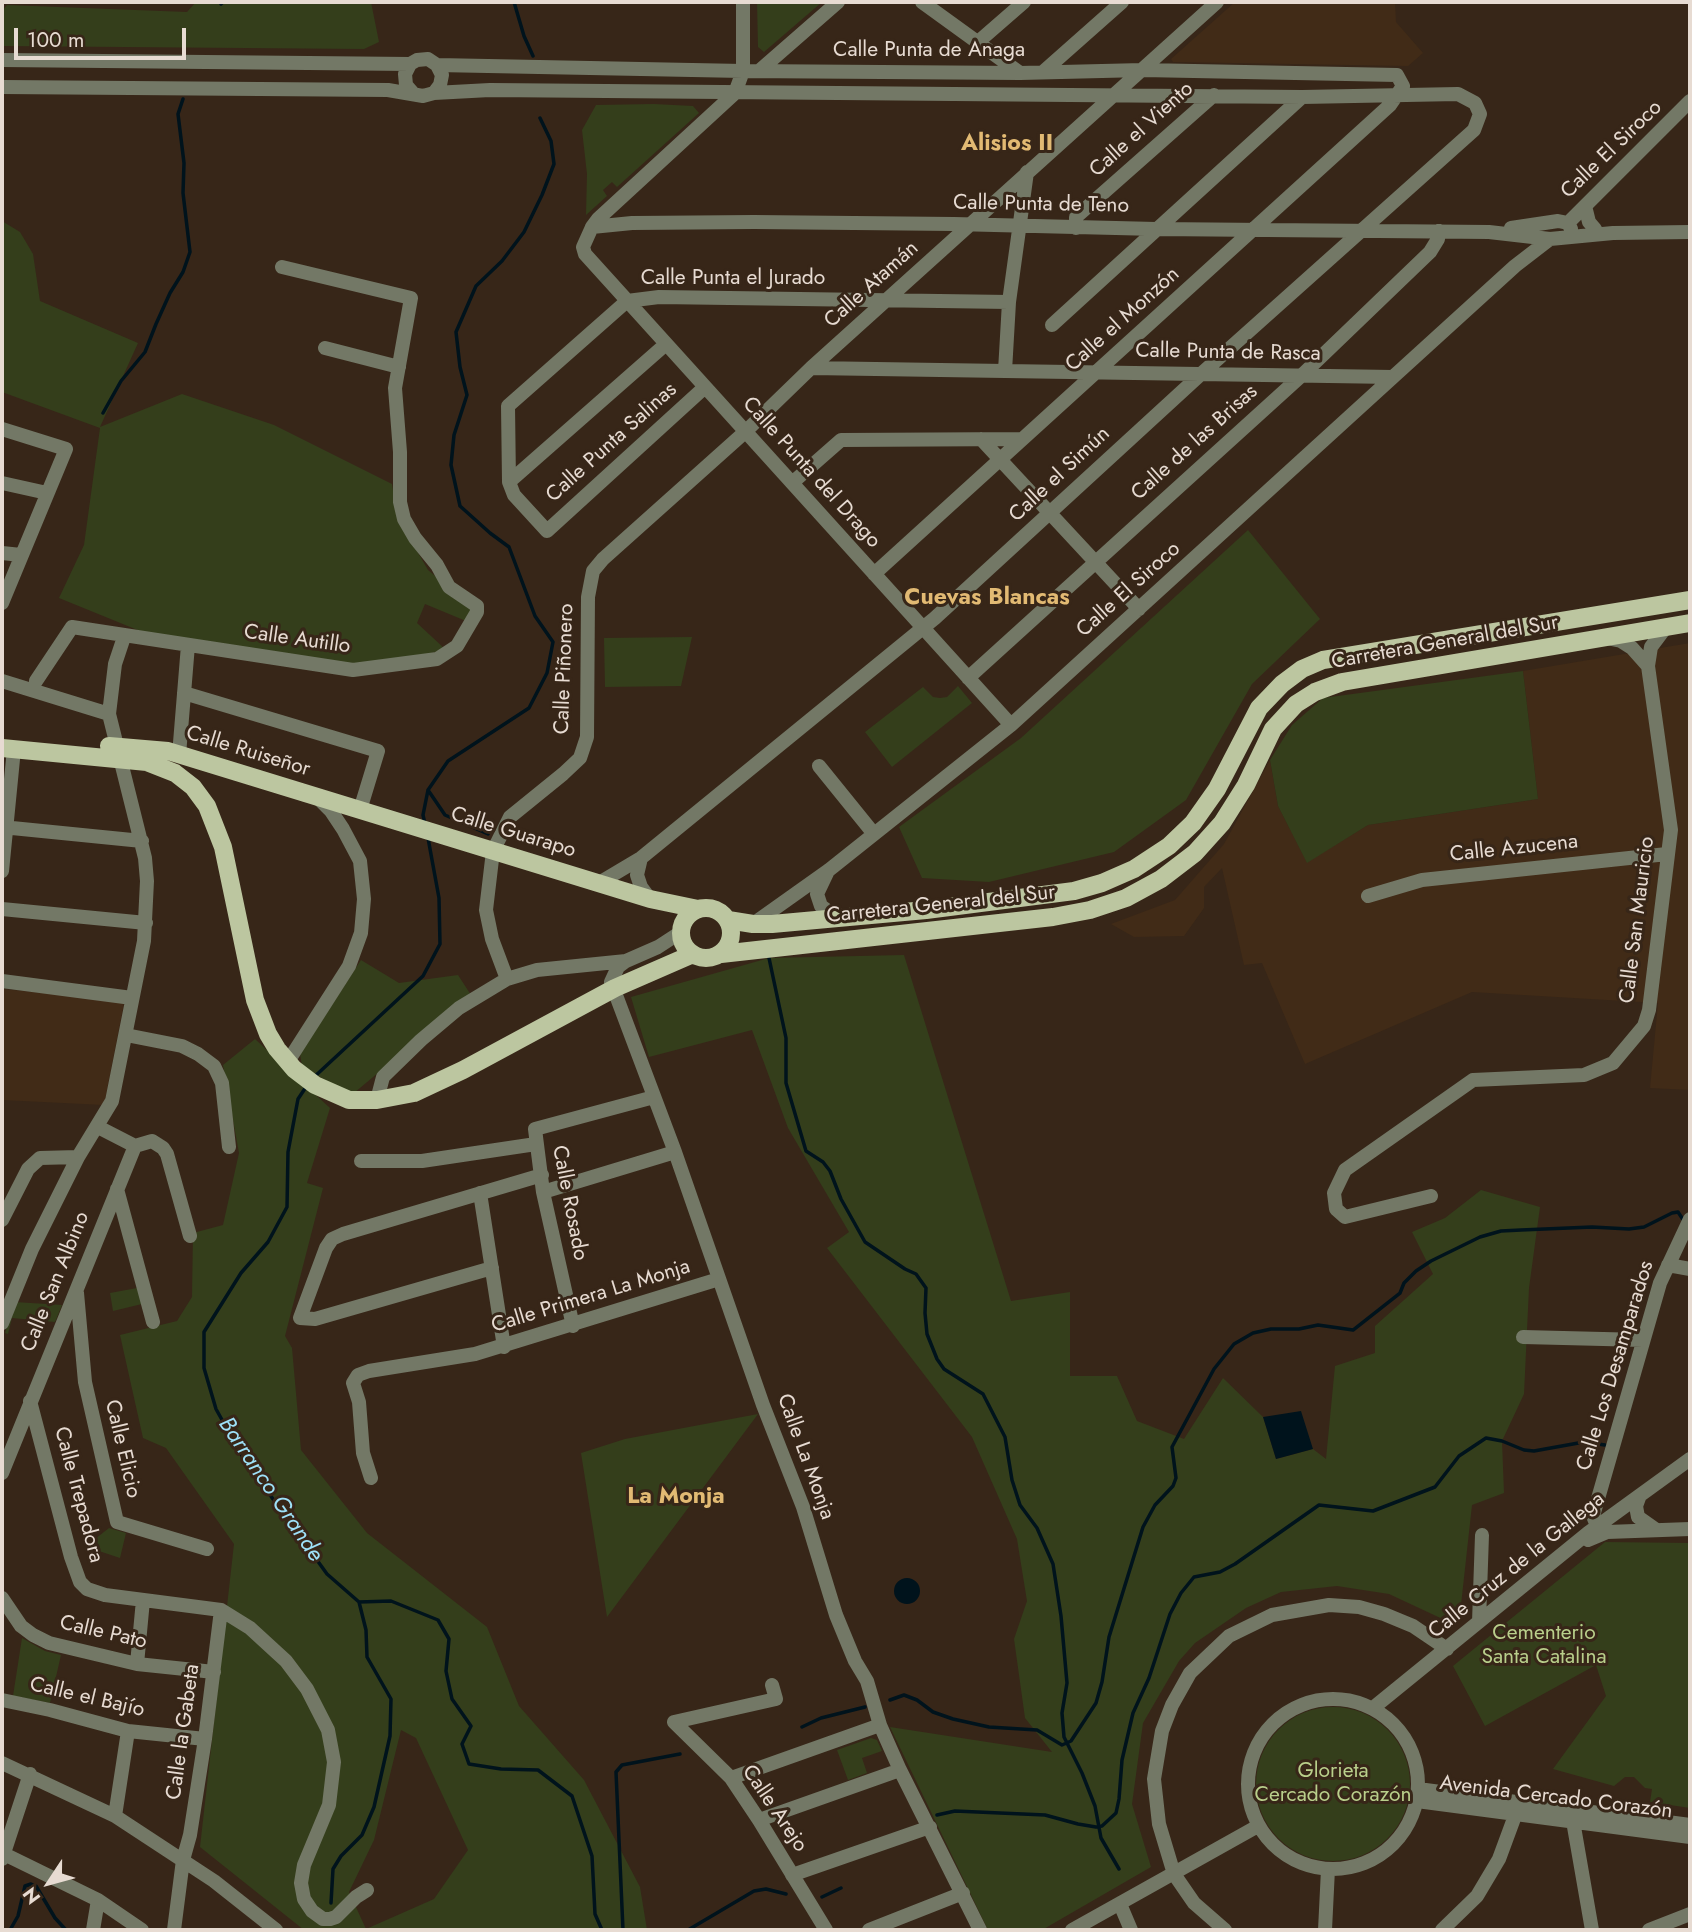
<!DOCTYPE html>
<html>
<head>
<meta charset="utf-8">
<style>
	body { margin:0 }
	#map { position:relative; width:1692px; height:1932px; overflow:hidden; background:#372618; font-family:Jost,sans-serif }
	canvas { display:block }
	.frame { position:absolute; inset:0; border:4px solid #e7dbd2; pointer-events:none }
	.north { position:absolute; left:14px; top:1848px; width:70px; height:70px; -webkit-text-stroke:5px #372618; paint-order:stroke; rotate:234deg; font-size:19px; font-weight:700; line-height:28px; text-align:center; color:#e7dbd2 }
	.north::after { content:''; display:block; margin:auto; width:24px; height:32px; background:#e7dbd2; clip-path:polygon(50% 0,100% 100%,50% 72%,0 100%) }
	.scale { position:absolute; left:14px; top:28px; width:172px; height:32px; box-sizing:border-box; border:4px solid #e7dbd2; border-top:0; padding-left:9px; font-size:21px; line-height:24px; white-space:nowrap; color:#e7dbd2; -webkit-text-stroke:5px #372618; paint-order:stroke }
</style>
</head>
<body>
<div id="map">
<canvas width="1692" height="1932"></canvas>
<div class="frame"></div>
<div class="north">N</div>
<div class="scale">100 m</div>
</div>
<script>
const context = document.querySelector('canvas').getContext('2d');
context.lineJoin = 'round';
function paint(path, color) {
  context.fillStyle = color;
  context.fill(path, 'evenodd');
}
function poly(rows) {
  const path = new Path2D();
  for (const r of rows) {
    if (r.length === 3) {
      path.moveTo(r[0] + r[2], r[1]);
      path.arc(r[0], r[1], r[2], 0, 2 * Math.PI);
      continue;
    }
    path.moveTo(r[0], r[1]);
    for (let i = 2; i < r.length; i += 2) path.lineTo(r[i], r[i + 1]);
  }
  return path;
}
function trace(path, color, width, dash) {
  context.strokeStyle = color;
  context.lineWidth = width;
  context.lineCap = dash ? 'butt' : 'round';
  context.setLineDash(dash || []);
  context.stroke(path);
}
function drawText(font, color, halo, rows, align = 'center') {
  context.font = font + ' Jost,sans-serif';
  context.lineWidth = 6;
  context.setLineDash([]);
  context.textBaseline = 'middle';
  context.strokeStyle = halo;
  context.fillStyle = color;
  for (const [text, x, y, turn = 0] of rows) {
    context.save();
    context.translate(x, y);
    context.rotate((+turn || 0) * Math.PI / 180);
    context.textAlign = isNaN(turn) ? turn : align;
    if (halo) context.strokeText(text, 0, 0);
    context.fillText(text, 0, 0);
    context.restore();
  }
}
const built = poly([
	[1235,2,1395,2,1396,22,1423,53,1408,66,1173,62,1171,59],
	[1690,643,1690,1090,1650,1088,1658,1003,1472,992,1305,1064,1262,963,1244,965,1222,868,1204,887,1204,908,1184,936,1134,937,1111,924,1175,900,1224,844,1270,760,1278,806,1307,862,1368,825,1538,799,1523,671],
	[2,989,97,998,124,1003,104,1105,2,1100]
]);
const green = poly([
	[196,2,371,2,379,42,364,49,2,46,2,11,7,5,187,12],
	[757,2,822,2,764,52,758,47],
	[654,104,693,106,699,113,617,187,612,182,603,190,607,196,586,215,587,174,582,130,596,105],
	[2,221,20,232,33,254,40,301,138,343,100,427,182,394,274,425,392,484,397,516,428,570,473,607,466,621,425,604,417,623,445,649,425,655,350,665,140,631,59,598,84,545,100,428,2,392],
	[1248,530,1320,619,1252,684,1186,800,1114,852,989,882,922,878,899,827,1021,738],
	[692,637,681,686,605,687,604,638],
	[1523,671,1538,799,1368,825,1307,863,1278,806,1270,760,1292,725,1323,698],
	[958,686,972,703,892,767,865,732,923,687,933,697,940,698,947,697],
	[904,955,1011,1301,1070,1292,1070,1376,1117,1376,1137,1421,1184,1439,1223,1378,1263,1417,1276,1459,1313,1449,1326,1459,1335,1366,1375,1353,1375,1326,1433,1274,1412,1232,1445,1218,1481,1190,1540,1207,1529,1288,1524,1394,1502,1441,1504,1493,1472,1505,1460,1614,1449,1622,1389,1594,1337,1586,1281,1592,1246,1608,1195,1643,1179,1661,1143,1723,1132,1804,1151,1867,1042,1930,988,1930,890,1727,1052,1752,1025,1718,1014,1639,1027,1601,1017,1539,972,1437,827,1248,849,1232,788,1128,752,1030,649,1057,631,997,769,958],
	[361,960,399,983,458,975,471,995,354,1093,338,1088,302,1066,300,1054],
	[255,1039,330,1108,307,1183,323,1188,285,1336,292,1348,301,1450,367,1533,487,1627,519,1706,584,1780,640,1887,647,1930,304,1930,200,1847,234,1544,166,1448,143,1438,120,1335,177,1321,192,1297,193,1233,223,1225,239,1153,223,1065],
	[401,1730,416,1738,468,1850,434,1899,366,1929,349,1892,374,1840],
	[137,1288,142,1304,113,1311,110,1293],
	[15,1302,62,1305,55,1322,12,1318,8,1334,5,1333],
	[758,1414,607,1617,581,1453,625,1439],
	[109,1528,126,1533,120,1558,99,1551,95,1539],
	[1605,1542,1690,1543,1690,1808,1650,1802,1652,1789,1645,1788,1634,1777,1625,1777,1614,1786,1553,1769,1606,1696,1596,1665,1485,1726,1453,1666],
	[22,1638,45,1651,61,1655,50,1703,13,1696],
	[1333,1784,77],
	[871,1738,877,1740,882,1751,862,1758,867,1773,848,1780,837,1750]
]);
const water = poly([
	[1301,1411,1313,1449,1276,1459,1263,1417],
	[907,1591,13]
]);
const stream = poly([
	[514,2,524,36,533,56],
	[221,4,223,2],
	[103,413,121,381,145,352,156,324,170,293,183,272,190,252,183,193,184,163,178,114,183,99],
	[428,790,445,815,488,834],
	[425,824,423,815,428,790,448,761,529,708,547,673,553,642,535,616,509,547,490,533,460,506,451,465,454,435,467,395,460,367,456,332,476,286,502,261,524,232,542,195,554,164,551,141,540,118],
	[769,958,786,1038,786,1083,806,1151,823,1162,830,1171,841,1199,865,1242,905,1269,916,1274,926,1288,925,1313,927,1334,937,1359,944,1369,983,1394,1005,1437,1012,1480,1020,1505,1037,1528,1053,1564,1061,1616,1067,1683,1062,1713,1064,1737,1082,1773,1095,1806,1101,1838,1119,1869],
	[313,1078,423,976,440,944,439,898,428,838],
	[306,1087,298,1099,288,1152,287,1207,268,1242,241,1273,204,1332,204,1368,216,1409,242,1456,327,1574,359,1602,391,1601,438,1620,449,1639,446,1671,452,1699,471,1726,462,1744,469,1764,501,1769,538,1770,572,1796,592,1856,595,1914,602,1930],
	[890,1700,904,1695,917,1700,933,1712,953,1719,989,1727,1037,1730,1062,1745,1071,1741,1096,1703,1102,1682,1109,1637,1143,1527,1155,1505,1173,1486,1176,1478,1172,1447,1214,1369,1234,1344,1253,1333,1271,1329,1299,1329,1318,1325,1353,1330,1400,1293,1404,1283,1416,1271,1431,1261,1480,1237,1501,1231,1521,1230,1592,1227,1629,1229,1644,1227,1672,1213,1678,1212,1684,1221],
	[802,1727,821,1718,865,1707],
	[937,1815,955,1811,1045,1815,1078,1824,1096,1827,1102,1826,1116,1813,1119,1799,1122,1760,1133,1713,1149,1678,1170,1614,1181,1593,1194,1577,1220,1572,1235,1564,1319,1505,1373,1511,1435,1487,1459,1456,1486,1438,1502,1441,1524,1450,1534,1451,1584,1442,1605,1445],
	[822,1897,841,1888],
	[331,1903,333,1869,341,1856,362,1835,374,1807,390,1736,391,1699,367,1657,366,1630,359,1602],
	[10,1930,18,1916,25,1886,31,1884,36,1886,55,1918,66,1930],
	[623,1930,616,1772,622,1765,680,1754],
	[688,1930,754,1891,766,1889,786,1894]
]);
const minor = poly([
	[743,2,743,71,735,93,598,219,592,227,583,247,585,254,1011,725],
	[922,2,1020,73],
	[978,42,1024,2],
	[2,60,410,64],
	[437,65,743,71,1020,73,1143,70,1397,75,1403,86,1390,105,874,574],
	[759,71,838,2],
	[1043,72,1122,2],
	[2,87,388,90,423,96,434,93,490,90,1302,97,1458,94,1475,103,1480,114,1474,130,1201,374,935,618,641,858,599,883],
	[413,93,406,85,405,74,410,64,417,60,428,59,437,65,442,75,440,85,434,93],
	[1585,206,1589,222,1595,229],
	[1568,223,1690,101],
	[592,227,632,223,754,222,954,224,1156,229,1489,232,1550,239,1613,233,1690,232],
	[1076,228,1076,217,1214,95],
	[1511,228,1558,221,1568,223,1571,229],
	[1052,325,1302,97],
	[325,348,399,367],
	[811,368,1393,377],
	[1005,371,1009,302,1027,172],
	[705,387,547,531,514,495,509,482,508,406,627,301,659,297,1009,302],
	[2,429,66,449,2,603],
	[981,439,1139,609],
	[509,482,666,344],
	[2,483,47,493],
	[792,483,841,440,1022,439],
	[2,553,21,555],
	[1607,638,1621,641,1632,648,1648,666],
	[968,678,1301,376,1430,252,1438,239,1439,231],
	[2,681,109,714],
	[36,681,72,627,353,670,437,659,457,646,477,612,477,606,449,587,437,565,415,538,404,519,400,502,400,452,395,388,411,298,282,267],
	[184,693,378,751,360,810],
	[179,755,188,645],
	[819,766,874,834],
	[2,827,142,841],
	[641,858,637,875,641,887,650,899],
	[2,871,14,749],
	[827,873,817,894,821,906,836,917],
	[1368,896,1422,880,1667,854],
	[2,909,146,923],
	[753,924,829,870,1011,725,1393,377,1515,266,1550,239],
	[626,961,618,967,611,982,675,1152,763,1405,803,1507,836,1615,855,1661,867,1681,880,1725,900,1770,980,1930],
	[507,979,492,939,486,910,493,851,510,817,563,774,580,758,587,737,588,597,593,571,603,559,745,432,811,368,1217,2],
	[2,981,132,998],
	[126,1035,182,1046,198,1054,214,1066,222,1083,229,1147],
	[287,1063,349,966,361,933,364,899,360,861,343,829,331,811,317,797],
	[377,1100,383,1077,421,1040,459,1008,507,979,537,970,626,961,658,947,681,932],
	[98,1127,135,1146,152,1141,163,1148,167,1154,190,1236],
	[361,1161,422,1161,536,1144],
	[117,1189,153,1322],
	[543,1192,675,1152],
	[480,1193,504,1347],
	[1431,1196,1345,1217,1336,1209,1334,1193,1345,1170,1473,1080,1584,1075,1613,1063,1644,1026,1649,1010,1671,830,1648,666,1651,647,1666,627],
	[2,1220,28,1169,40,1158,78,1157],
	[1668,1265,1690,1269],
	[492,1268,315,1319,300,1318,326,1248,332,1239,343,1234,542,1175],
	[77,1293,85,1382,117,1522,207,1549],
	[2,1323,32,1249,78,1157,112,1101,144,941,147,881,145,858,109,714,115,664,124,637],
	[573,1326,543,1192,535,1129,654,1097],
	[1523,1337,1643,1340],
	[30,1401,71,1557,80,1582,87,1589,105,1595,221,1610,250,1628,286,1661,307,1689,328,1730,334,1762,329,1805,304,1865,301,1883,304,1899,312,1911,323,1919,330,1919,336,1917,356,1897,367,1890],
	[2,1473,135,1146],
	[371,1478,363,1453,359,1402,353,1383,358,1375,369,1371,475,1354,719,1279],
	[1640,1495,1636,1506,1638,1517,1655,1529],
	[1597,1526,1593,1516,1660,1283,1690,1219],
	[1588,1540,1607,1532,1690,1529],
	[2,1598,21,1626,33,1635,49,1643,137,1664,214,1672],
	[1479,1622,1482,1535],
	[137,1664,143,1600],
	[1333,1784,85],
	[2,1700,50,1710,128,1731,205,1739],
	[1373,1708,1588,1533,1690,1459],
	[674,1722,731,1778,759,1820,826,1930],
	[674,1722,776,1699,772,1685],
	[2,1763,115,1816,214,1881,276,1930],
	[731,1778,880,1725],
	[1418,1789,1690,1825],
	[1417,1801,1690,1837],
	[115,1816,128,1731],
	[759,1820,900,1770],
	[1573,1821,1592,1930],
	[2,1853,98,1900,142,1930],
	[2,1859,30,1774],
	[792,1875,930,1827],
	[1120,1904,1131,1930],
	[93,1930,98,1900],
	[174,1930,183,1860,190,1835,205,1739,221,1610],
	[869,1930,963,1893],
	[1072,1930,1258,1826],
	[1225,1930,1194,1903,1174,1874,1159,1824,1154,1779,1162,1731,1172,1705,1190,1673,1229,1636,1272,1615,1329,1605,1359,1607,1384,1614,1413,1626,1447,1649],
	[1325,1930,1328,1869],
	[1442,1930,1477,1896,1499,1859,1516,1813],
	[1649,1930,1690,1914]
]);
const major = poly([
	[109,746,168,751,650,899,698,909],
	[2,748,147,762,175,773,193,787,207,806,223,847,255,1000,268,1034,277,1049,294,1069,315,1085,349,1100,377,1100,414,1093,463,1070,615,988,693,954],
	[706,933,25],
	[728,920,753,924,772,924,926,910,1074,891,1102,883,1134,869,1169,846,1193,823,1217,789,1259,708,1282,684,1302,669,1323,660,1690,600],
	[721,954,1053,917,1090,910,1126,898,1161,879,1195,853,1222,823,1246,785,1273,729,1296,704,1315,692,1342,682,1690,623]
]);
const streetNames = [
	["Calle Punta de Anaga",929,51],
	["Calle el Viento",1142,130,-42],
	["Calle El Siroco",1612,150,-44],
	["Calle Punta de Teno",1041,205,1],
	["Calle Punta el Jurado",733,279],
	["Calle Atamán",872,285,-42],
	["Calle el Monzón",1123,320,-42],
	["Calle Punta de Rasca",1228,353,1],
	["Calle Punta Salinas",612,443,-42],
	["Calle de las Brisas",1195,443,-42],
	["Calle Punta del Drago",811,473,48],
	["Calle el Simún",1060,475,-43],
	["Calle El Siroco",1129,590,-42],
	["Calle Autillo",297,640,8],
	["Carretera General del Sur",1445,643,-10],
	["Calle Piñonero",565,669,-88],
	["Calle Ruiseñor",248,752,17],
	["Calle Guarapo",513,833,17],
	["Calle Azucena",1514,849,-6],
	["Carretera General del Sur",941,905,-6],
	["Calle San Mauricio",1638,920,-83],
	["Calle Rosado",569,1203,79],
	["Calle San Albino",56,1282,-68],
	["Calle Primera La Monja",591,1297,-17],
	["Calle Los Desamparados",1616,1366,-73],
	["Calle Elicio",122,1449,77],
	["Calle La Monja",805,1457,70],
	["Calle Trepadora",78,1495,75],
	["Calle Cruz de la Gallega",1517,1566,-39],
	["Calle Pato",103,1633,13],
	["Calle el Bajío",87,1698,13],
	["Calle la Gabeta",184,1732,-82],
	["Avenida Cercado Corazón",1556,1798,7],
	["Calle Arejo",774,1809,56]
];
const parkNames = [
	["Cementerio",1544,1634],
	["Santa Catalina",1544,1658],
	["Glorieta",1333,1772],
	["Cercado Corazón",1333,1796]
];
const neighbourhoodNames = [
	["Alisios II",1007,144],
	["Cuevas Blancas",987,598],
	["La Monja",676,1497]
];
const waterNames = [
	["Barranco Grande",270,1490,56]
];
paint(built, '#412b17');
paint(green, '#343e1b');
paint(water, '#00131c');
trace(stream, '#00131c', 3.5);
trace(minor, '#737866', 14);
trace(major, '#bcc6a0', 18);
drawText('21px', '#e7dbd2', '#372618', streetNames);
drawText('21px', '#b9cf8b', '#372618', parkNames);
drawText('bold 23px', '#e2ba73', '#372618', neighbourhoodNames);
drawText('italic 23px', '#9ee1f8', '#372618', waterNames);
</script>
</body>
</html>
